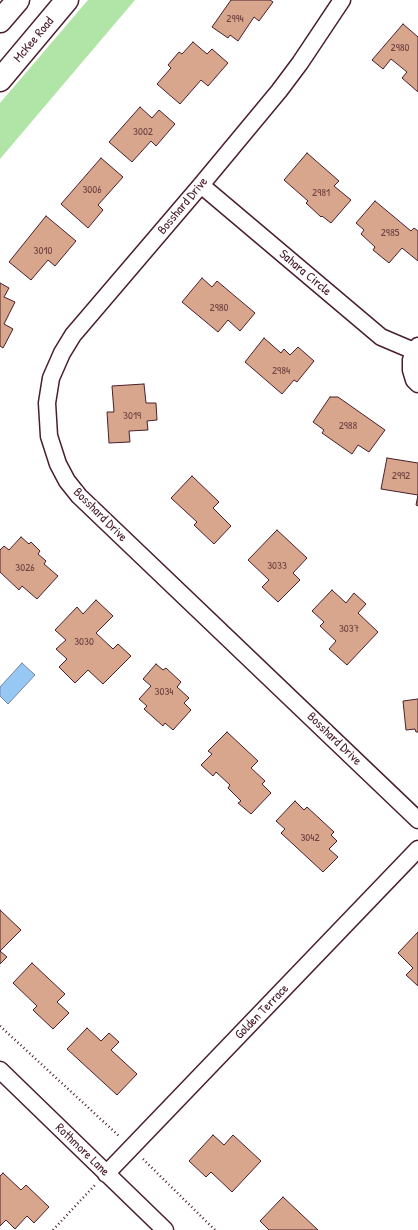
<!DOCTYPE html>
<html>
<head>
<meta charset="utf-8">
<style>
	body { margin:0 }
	canvas { display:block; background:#fff }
</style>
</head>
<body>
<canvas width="418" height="1230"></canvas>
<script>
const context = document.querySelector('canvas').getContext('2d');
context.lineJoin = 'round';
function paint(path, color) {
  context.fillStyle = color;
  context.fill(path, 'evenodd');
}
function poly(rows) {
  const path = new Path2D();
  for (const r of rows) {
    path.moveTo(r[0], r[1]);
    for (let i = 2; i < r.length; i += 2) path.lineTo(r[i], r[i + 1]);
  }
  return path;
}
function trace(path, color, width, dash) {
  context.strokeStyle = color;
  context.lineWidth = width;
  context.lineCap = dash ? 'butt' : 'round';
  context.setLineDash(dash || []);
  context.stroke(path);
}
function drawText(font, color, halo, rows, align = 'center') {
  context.font = font + ' "Patrick Hand",sans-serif';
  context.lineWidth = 3.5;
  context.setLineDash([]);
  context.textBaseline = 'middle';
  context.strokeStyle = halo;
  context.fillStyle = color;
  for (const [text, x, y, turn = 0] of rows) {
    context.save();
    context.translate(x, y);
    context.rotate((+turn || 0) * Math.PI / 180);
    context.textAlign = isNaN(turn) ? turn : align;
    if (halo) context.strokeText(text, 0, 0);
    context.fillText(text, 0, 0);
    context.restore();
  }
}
const green = poly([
	[88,0,135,0,0,159,0,103]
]);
const water = poly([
	[22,663,35,675,8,704,0,696,0,687,22,663]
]);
const building = poly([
	[231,0,270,0,273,2,259,21,254,17,238,41,230,35,228,38,212,27,231,0],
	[403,24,418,37,418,92,402,78,407,72,391,59,383,69,372,60,403,24],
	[193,42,207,54,212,49,228,63,208,86,201,80,180,104,157,84,171,68,168,65,179,52,182,54,193,42],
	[140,107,152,118,159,110,175,124,156,146,151,141,132,162,109,142,140,107],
	[307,153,339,181,334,186,351,200,331,223,322,216,321,217,306,203,308,201,284,180,307,153],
	[101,158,123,177,98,205,103,210,88,228,61,204,101,158],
	[375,201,411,231,414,228,418,231,418,261,402,248,389,263,373,250,375,247,361,234,364,230,356,223,375,201],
	[46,216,76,241,55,266,48,260,31,280,9,262,46,216],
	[202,278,212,287,217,281,255,313,240,331,228,320,218,332,182,302,202,278],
	[0,283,9,288,4,297,15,302,4,324,13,329,3,348,0,346,0,283],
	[264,338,281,353,284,349,290,355,298,347,314,361,297,382,294,380,282,394,245,362,264,338],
	[144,384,146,403,156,403,157,420,147,421,148,430,129,431,130,442,109,443,107,412,114,412,112,386,144,384],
	[330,397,338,397,385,430,369,452,358,445,352,454,322,433,324,430,313,422,330,397],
	[387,458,418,463,418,506,416,505,418,495,381,489,387,458],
	[192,476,219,502,213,508,231,526,214,544,194,525,197,522,171,498,192,476],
	[277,530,307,558,293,573,300,580,278,602,262,587,269,580,248,560,277,530],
	[21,537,29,544,31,542,40,551,38,554,46,561,44,564,58,576,37,599,22,586,19,590,0,572,0,550,4,546,9,550,21,537],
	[332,590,346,603,354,593,366,604,358,613,378,632,347,665,329,649,336,641,320,626,324,622,312,611,332,590],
	[96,600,113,616,96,633,113,649,118,644,131,656,103,684,88,670,75,683,59,667,67,659,56,649,66,640,55,630,77,607,83,614,96,600],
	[156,664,163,670,166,668,181,682,177,687,189,698,184,703,191,710,173,730,165,723,163,726,144,709,147,706,139,699,151,686,143,679,156,664],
	[418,699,418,732,416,732,415,729,406,730,403,701,418,699],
	[227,732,258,761,251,768,265,781,262,784,271,793,251,814,238,803,241,801,228,788,230,785,216,772,213,776,201,765,212,754,208,751,227,732],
	[295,801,304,810,307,807,334,832,331,835,337,841,329,849,338,857,323,872,281,833,285,829,276,821,295,801],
	[0,910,21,930,0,951,7,957,0,964,0,910],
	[418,932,418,986,406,975,413,968,398,953,418,932],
	[32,963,65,994,57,1002,69,1013,53,1029,33,1010,37,1006,13,983,32,963],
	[87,1028,101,1041,109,1033,119,1042,111,1050,137,1074,117,1095,67,1049,87,1028],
	[213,1135,224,1145,233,1135,261,1161,232,1192,211,1172,206,1177,189,1161,213,1135],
	[3,1173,21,1190,26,1185,49,1207,34,1223,27,1216,15,1229,6,1220,0,1226,0,1176,3,1173],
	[283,1197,318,1230,269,1230,260,1221,283,1197]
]);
const path = poly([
	[0,1026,119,1136],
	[143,1159,215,1230],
	[53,1230,95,1185]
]);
const minor = poly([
	[342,0,300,63,279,91,201,185,73,335,62,353,51,378,47,403,49,436,58,464,67,481,79,496,418,820],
	[201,185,381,337,414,351],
	[418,346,414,351,411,360,411,370,414,380,418,384],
	[0,1070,165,1230],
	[106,1174,418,849]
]);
const secondary = poly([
	[0,21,18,0],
	[0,80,67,0]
]);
const numberNames = [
	["2994",235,19],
	["2980",400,48],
	["3002",143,132],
	["3006",92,190],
	["2981",321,193],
	["2985",390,233],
	["3010",43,251],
	["2980",219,308],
	["2984",281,371],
	["3019",132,416],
	["2988",348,426],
	["2992",401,476],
	["3033",277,566],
	["3026",25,568],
	["3037",349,629],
	["3030",84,642],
	["3034",164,692],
	["3042",310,838]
];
const streetNames = [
	["McKee Road",34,40,-50],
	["Bosshard Drive",183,206,-50],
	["Sahara Circle",305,273,40],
	["Bosshard Drive",100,515,45],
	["Bosshard Drive",334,739,44],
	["Golden Terrace",262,1012,-46],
	["Rothmore Lane",82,1150,44]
];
paint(green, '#b1e5a7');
paint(water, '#97c7f3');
trace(water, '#7884a3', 1);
paint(building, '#d8a68c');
trace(building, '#4a1f2b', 1);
trace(minor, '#4a1f2b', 19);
trace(secondary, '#4a1f2b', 25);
trace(path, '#4a1f2b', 2.5, [1, 3]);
trace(minor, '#fff', 16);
trace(secondary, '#fff', 22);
drawText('11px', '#6e4143', null, numberNames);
drawText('13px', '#4a1f2b', '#fff', streetNames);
</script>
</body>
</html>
